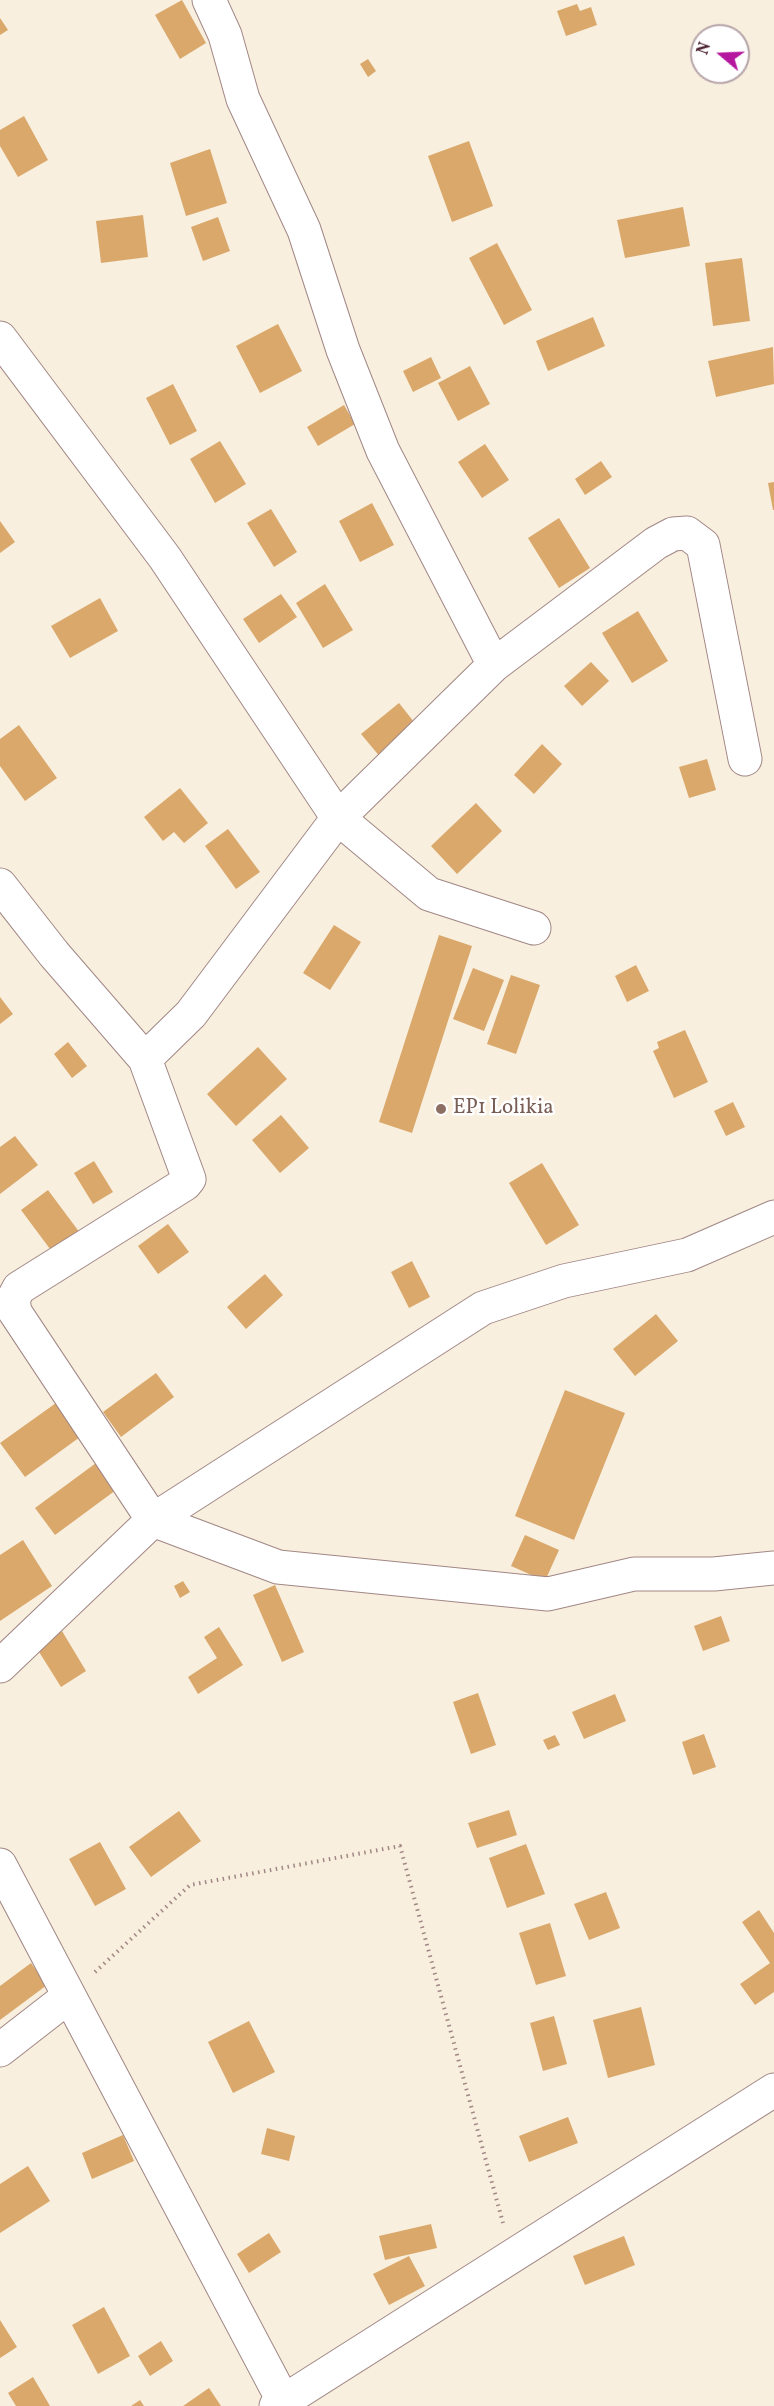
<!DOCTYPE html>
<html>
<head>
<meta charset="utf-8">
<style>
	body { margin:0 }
	#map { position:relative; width:774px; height:2406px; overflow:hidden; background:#f8efdf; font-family:Vollkorn,serif }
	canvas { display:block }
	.north { position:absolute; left:690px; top:24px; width:60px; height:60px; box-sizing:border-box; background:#fff; border:2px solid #b7a5aa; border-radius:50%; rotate:289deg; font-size:16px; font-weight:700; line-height:24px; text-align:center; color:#4a1f2b }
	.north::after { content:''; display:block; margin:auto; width:21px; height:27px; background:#b5179e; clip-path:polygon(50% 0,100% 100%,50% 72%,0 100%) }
</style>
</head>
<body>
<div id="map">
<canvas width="774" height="2406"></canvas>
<div class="north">N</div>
</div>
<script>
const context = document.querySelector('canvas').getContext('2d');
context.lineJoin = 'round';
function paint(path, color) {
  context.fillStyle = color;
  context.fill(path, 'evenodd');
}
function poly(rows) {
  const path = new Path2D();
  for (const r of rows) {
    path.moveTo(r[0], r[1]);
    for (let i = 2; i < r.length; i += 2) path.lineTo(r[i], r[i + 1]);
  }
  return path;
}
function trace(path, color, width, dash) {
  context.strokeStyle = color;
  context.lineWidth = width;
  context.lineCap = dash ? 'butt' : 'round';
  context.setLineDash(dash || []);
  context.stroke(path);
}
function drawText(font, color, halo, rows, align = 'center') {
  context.font = font + ' Vollkorn,serif';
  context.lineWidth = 5;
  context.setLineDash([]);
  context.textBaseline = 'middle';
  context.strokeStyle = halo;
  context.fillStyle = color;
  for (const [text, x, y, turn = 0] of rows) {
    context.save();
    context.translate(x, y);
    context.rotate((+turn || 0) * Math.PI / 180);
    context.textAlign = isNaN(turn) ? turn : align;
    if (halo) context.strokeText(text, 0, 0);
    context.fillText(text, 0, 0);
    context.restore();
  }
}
const building = poly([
	[182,0,206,43,180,59,155,15],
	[577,4,580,11,591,7,597,25,566,36,557,11],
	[0,18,8,30,0,35],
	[368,59,376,71,368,77,360,64],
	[24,116,48,160,18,177,0,146,0,130],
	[469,141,493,206,452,222,428,156],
	[210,149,227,203,186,216,170,163],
	[683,207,690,246,625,258,617,220],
	[143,215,148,257,101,263,96,221],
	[218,217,230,251,203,261,191,227],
	[497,243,532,310,504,325,469,258],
	[742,258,750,321,713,326,705,263],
	[593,317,605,346,548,371,536,341],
	[278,324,302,371,260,393,236,346],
	[773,347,774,384,716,397,708,361],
	[431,357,441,378,413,392,403,371],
	[470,366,490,404,458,421,438,383],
	[173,384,197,431,170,445,146,398],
	[344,405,355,424,318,446,307,427],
	[220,441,246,484,215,503,190,459],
	[485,444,509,480,482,498,458,462],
	[601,461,612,477,585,495,575,479],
	[774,482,774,510,773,510,768,483],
	[372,503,394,545,360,562,339,521],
	[271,509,297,552,274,567,247,523],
	[559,518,590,568,559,588,528,538],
	[0,521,15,542,0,553],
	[325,584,353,630,323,648,296,603],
	[281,594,297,617,259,643,243,619],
	[100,598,118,631,70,658,51,626],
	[638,611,668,661,632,683,602,633],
	[591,662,609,681,582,706,564,686],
	[399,703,418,727,381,758,361,734],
	[19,725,57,778,25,801,0,766,0,739],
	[542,744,562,764,534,794,514,775],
	[707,759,716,790,689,798,679,767],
	[180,788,208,823,184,843,174,832,163,841,144,817],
	[476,803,502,831,457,874,431,846],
	[228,829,260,872,236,889,205,846],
	[334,925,361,942,330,990,303,973],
	[439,935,472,946,412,1133,379,1122],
	[636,965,649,991,627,1002,615,976],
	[473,968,504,980,484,1031,453,1019],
	[511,975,540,985,516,1054,487,1044],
	[0,997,13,1014,0,1024],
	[685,1030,708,1082,674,1098,653,1051,659,1048,657,1042],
	[68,1042,87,1066,72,1078,54,1054],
	[258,1047,287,1079,236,1126,207,1094],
	[733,1102,745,1127,726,1136,714,1111],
	[281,1115,309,1148,280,1173,252,1140],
	[15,1136,38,1165,0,1194,0,1147],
	[94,1161,113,1192,93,1204,74,1173],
	[542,1163,579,1225,546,1245,509,1183],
	[48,1190,83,1237,56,1257,21,1210],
	[168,1224,189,1252,158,1274,138,1246],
	[412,1261,430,1297,409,1308,391,1272],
	[265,1274,283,1295,246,1329,227,1307],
	[656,1314,678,1341,635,1376,613,1349],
	[156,1373,174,1397,121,1437,103,1412],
	[565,1390,625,1413,574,1540,515,1516],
	[56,1403,80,1437,25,1477,0,1443],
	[96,1463,116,1490,55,1535,35,1508],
	[525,1535,559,1550,545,1581,511,1566],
	[23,1540,52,1586,0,1621,0,1555],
	[183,1581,190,1592,180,1598,174,1586],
	[275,1585,304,1652,282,1662,253,1595],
	[721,1616,730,1641,703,1651,694,1626],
	[219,1627,243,1665,198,1694,188,1677,217,1658,204,1637],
	[62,1631,86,1671,61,1687,36,1647],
	[478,1693,496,1745,471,1754,453,1702],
	[615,1694,626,1721,584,1739,572,1712],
	[704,1734,716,1767,693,1775,682,1742],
	[555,1735,560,1745,548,1750,543,1740],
	[509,1810,517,1835,477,1848,468,1823],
	[179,1811,201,1841,151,1877,129,1847],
	[100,1842,126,1889,95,1906,69,1859],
	[526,1844,545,1894,507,1908,489,1858],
	[606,1892,620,1928,589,1940,574,1904],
	[759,1910,774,1933,774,1992,755,2005,740,1984,770,1963,742,1922],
	[550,1923,566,1976,536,1985,519,1933],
	[31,1963,47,1985,0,2020,0,1986],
	[641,2007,655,2065,608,2078,593,2020],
	[554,2016,567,2064,543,2071,530,2023],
	[249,2021,275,2072,233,2093,208,2042],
	[568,2117,578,2143,529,2162,519,2136],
	[267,2128,295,2136,289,2161,261,2154],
	[123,2135,134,2161,92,2179,82,2153],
	[28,2166,50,2201,0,2233,0,2184],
	[431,2224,437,2248,385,2260,379,2236],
	[269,2233,281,2252,249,2273,237,2254],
	[624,2236,635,2265,585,2285,573,2256],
	[409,2256,425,2286,389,2305,373,2274],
	[104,2307,130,2356,98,2374,72,2325],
	[0,2320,17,2347,0,2358],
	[161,2341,173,2361,150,2376,138,2356],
	[33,2377,50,2406,16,2406,8,2393],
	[209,2388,221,2406,183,2406],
	[140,2400,144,2406,131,2406]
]);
const path = poly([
	[95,1972,190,1885,400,1846,503,2223]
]);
const street = poly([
	[209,0,225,35,243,99,304,230,343,350,383,451,494,665],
	[0,338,165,558,338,818,429,894,534,928],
	[745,759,703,545,687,533,673,534,656,543,494,665,338,818,191,1014,145,1059,189,1179,185,1184,19,1288,13,1299,15,1312,153,1520,278,1567,548,1594,634,1574,714,1574,774,1568],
	[0,885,54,954,145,1059],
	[0,1666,153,1520,483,1308,564,1281,687,1255,774,1217],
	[0,1865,286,2406],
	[0,2050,68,1997],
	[276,2406,774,2090]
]);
const markers = [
	[441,1109,6,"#8d6e63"]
];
const educationNames = [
	["EP1 Lolikia",453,1109]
];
paint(building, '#daa86b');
trace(street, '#a18785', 35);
trace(path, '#a18785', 4, [1.5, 4.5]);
trace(street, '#fff', 33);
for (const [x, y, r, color] of markers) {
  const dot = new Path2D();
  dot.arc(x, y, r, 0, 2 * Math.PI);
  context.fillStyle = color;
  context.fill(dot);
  trace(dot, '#fff', 2);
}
drawText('21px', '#785e54', '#fff', educationNames, 'left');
</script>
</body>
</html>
